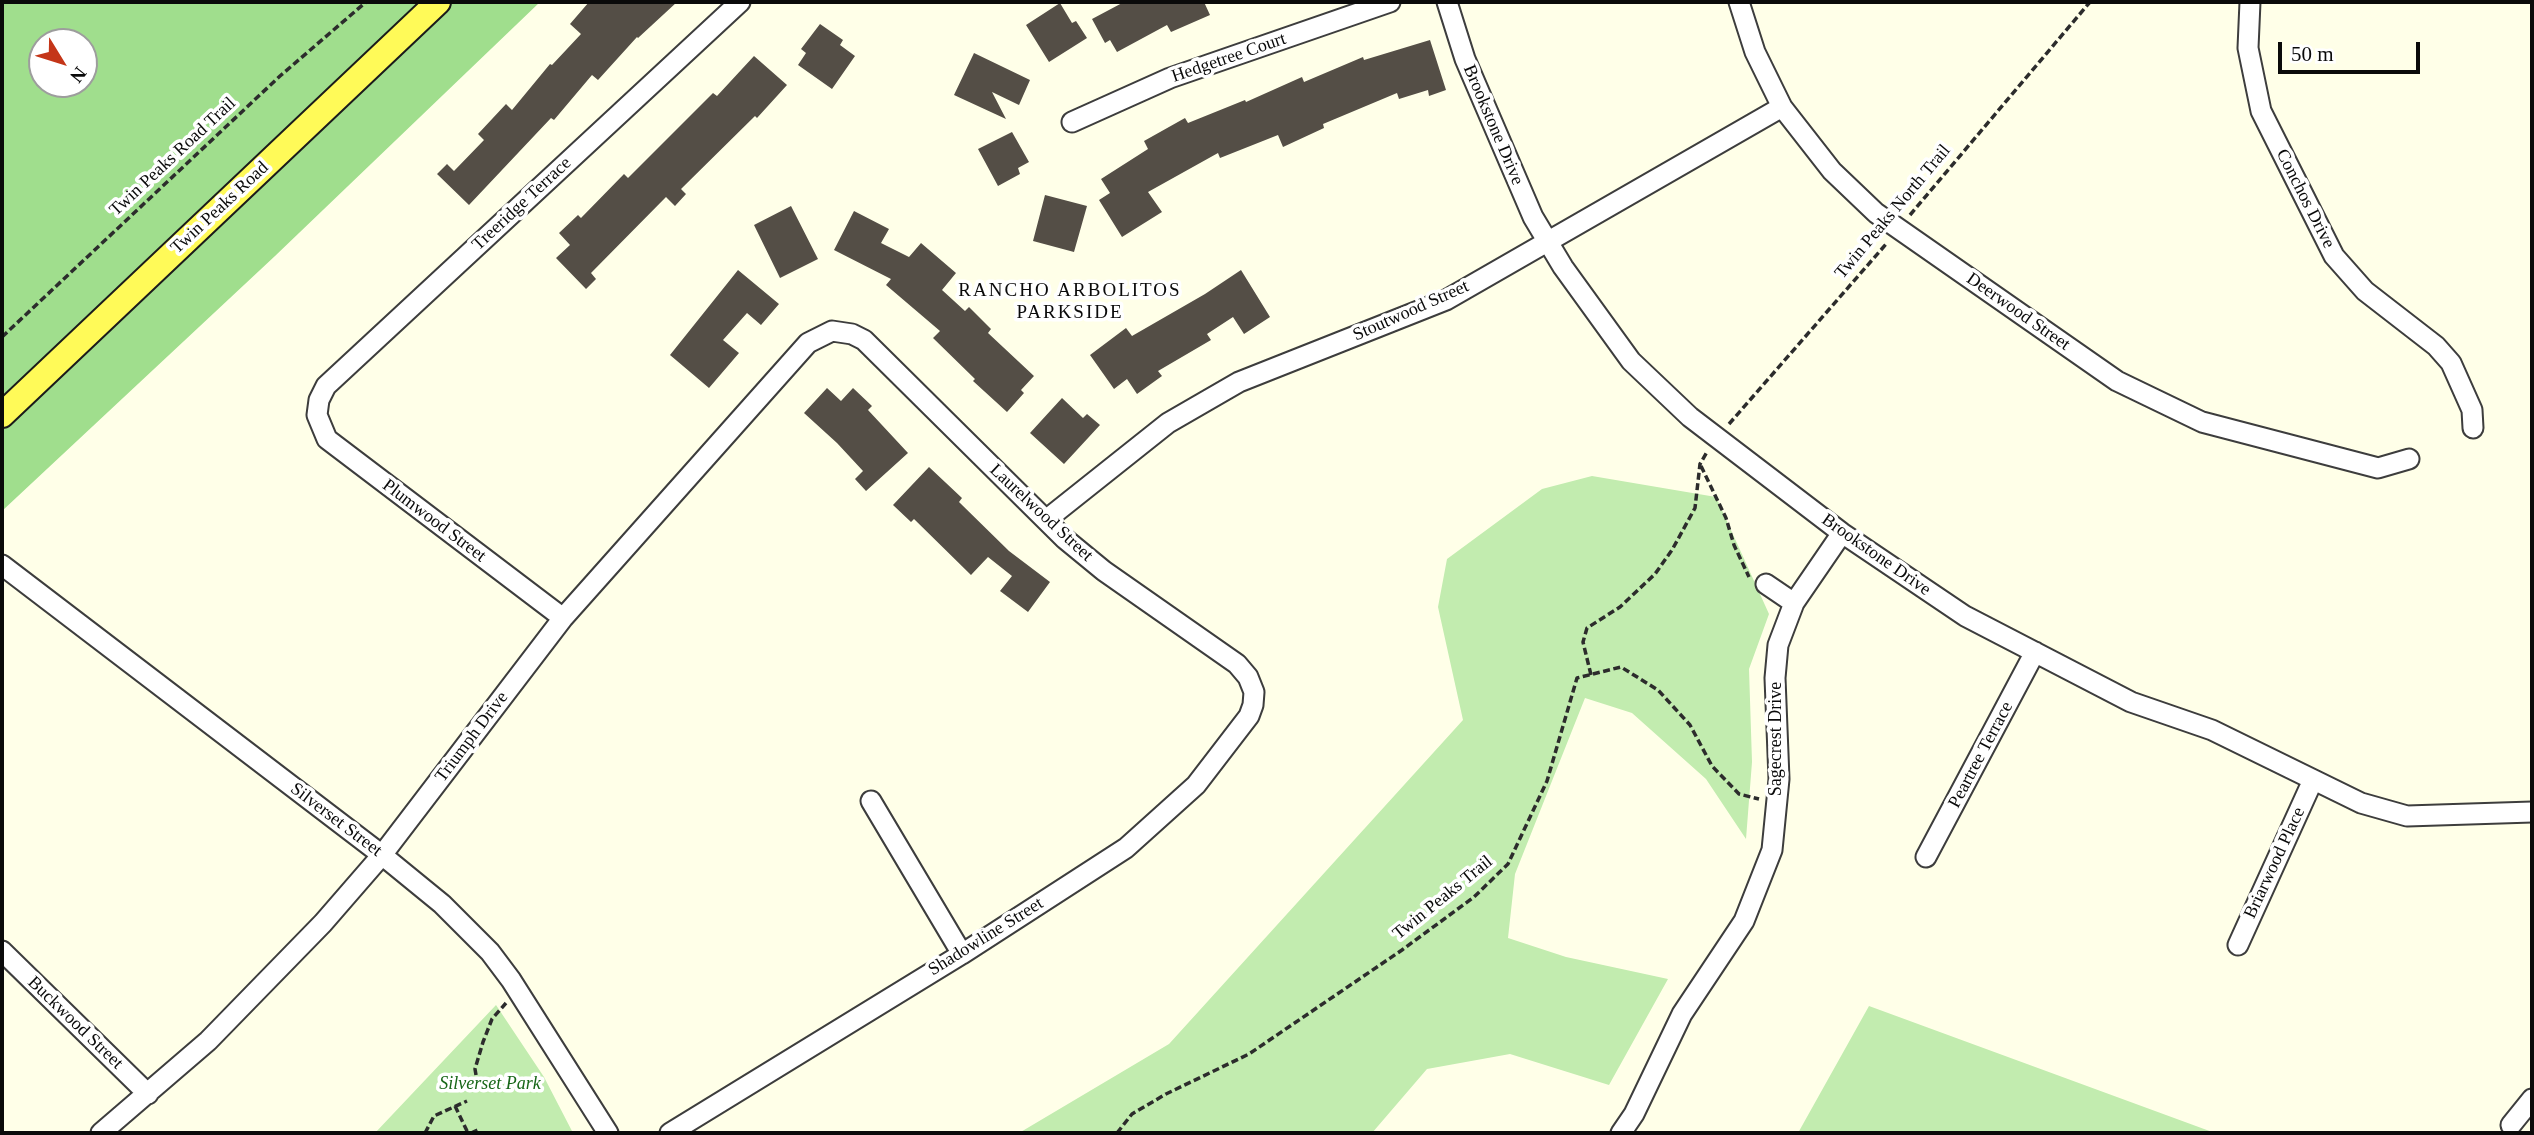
<!DOCTYPE html>
<html>
<head>
<meta charset="utf-8">
<style>
	body { margin:0 }
	#map { position:relative; width:2534px; height:1135px; overflow:hidden; background:#ffffe8; font-family:Georgia,serif }
	canvas { display:block }
	.frame { position:absolute; inset:0; border:4px solid #0a0a0a; pointer-events:none }
	.north { position:absolute; left:28px; top:28px; width:70px; height:70px; box-sizing:border-box; background:#fff; border:2px solid #9d9d9d; border-radius:50%; rotate:128deg; font-size:19px; font-weight:700; line-height:28px; text-align:center; color:#0a0a0a }
	.north::after { content:''; display:block; margin:auto; width:24px; height:32px; background:#c43518; clip-path:polygon(50% 0,100% 100%,50% 72%,0 100%) }
	.scale { position:absolute; left:2278px; top:42px; width:142px; height:32px; box-sizing:border-box; border:4px solid #0a0a0a; border-top:0; padding-left:9px; font-size:21px; line-height:24px; white-space:nowrap; color:#0a0a0a; -webkit-text-stroke:5px #fff; paint-order:stroke }
</style>
</head>
<body>
<div id="map">
<canvas width="2534" height="1135"></canvas>
<div class="frame"></div>
<div class="north">N</div>
<div class="scale">50 m</div>
</div>
<script>
const context = document.querySelector('canvas').getContext('2d');
context.lineJoin = 'round';
function paint(path, color) {
  context.fillStyle = color;
  context.fill(path, 'evenodd');
}
function poly(rows) {
  const path = new Path2D();
  for (const r of rows) {
    path.moveTo(r[0], r[1]);
    for (let i = 2; i < r.length; i += 2) path.lineTo(r[i], r[i + 1]);
  }
  return path;
}
function trace(path, color, width, dash) {
  context.strokeStyle = color;
  context.lineWidth = width;
  context.lineCap = dash ? 'butt' : 'round';
  context.setLineDash(dash || []);
  context.stroke(path);
}
function drawText(font, color, halo, rows, align = 'center') {
  context.font = font + ' Georgia,serif';
  context.lineWidth = 7;
  context.setLineDash([]);
  context.textBaseline = 'middle';
  context.strokeStyle = halo;
  context.fillStyle = color;
  for (const [text, x, y, turn = 0] of rows) {
    context.save();
    context.translate(x, y);
    context.rotate((+turn || 0) * Math.PI / 180);
    context.textAlign = isNaN(turn) ? turn : align;
    if (halo) context.strokeText(text, 0, 0);
    context.fillText(text, 0, 0);
    context.restore();
  }
}
const green = poly([
	[1592,476,1716,497,1769,614,1749,669,1752,762,1746,839,1706,779,1632,713,1585,698,1515,874,1508,938,1566,957,1668,979,1609,1085,1510,1054,1427,1069,1372,1133,1019,1133,1169,1044,1463,720,1438,607,1447,559,1542,489],
	[496,1005,544,1077,573,1133,375,1133],
	[1869,1006,2215,1133,1798,1133]
]);
const forest = poly([
	[2,2,540,2,275,256,2,511],
	[42,42,84,42,84,84,42,84]
]);
const building = poly([
	[589,2,677,2,638,38,637,37,598,80,592,75,554,120,551,118,469,205,437,174,447,164,454,171,484,140,478,134,506,104,512,110,550,64,552,65,581,34,570,24],
	[1124,2,1204,2,1210,15,1171,32,1167,25,1117,52,1110,40,1105,43,1092,19],
	[1060,3,1072,23,1076,21,1087,38,1049,62,1026,25],
	[820,24,843,40,840,45,855,56,832,89,798,65,806,53,801,49],
	[1430,40,1446,90,1429,96,1428,90,1399,99,1397,93,1323,124,1324,128,1283,147,1278,135,1220,158,1218,153,1148,192,1162,212,1122,237,1099,200,1110,193,1101,179,1148,149,1144,141,1185,118,1188,123,1245,100,1246,102,1302,77,1304,82,1363,57,1364,60],
	[974,53,1030,80,1019,105,992,92,1006,119,954,95],
	[754,56,787,85,757,118,755,116,681,189,686,194,675,206,666,197,591,273,596,279,586,289,556,258,570,245,559,233,578,215,581,218,624,174,628,178,713,93,717,96],
	[1012,132,1029,162,1018,168,1020,174,998,186,978,149],
	[1045,195,1087,206,1074,252,1033,241],
	[791,206,818,259,780,278,754,225],
	[854,211,889,229,881,243,909,257,921,243,956,273,942,290,965,311,969,307,991,329,988,333,1034,376,1021,390,1024,393,1007,412,973,381,975,379,933,338,940,331,886,285,891,279,834,250],
	[738,270,779,304,761,325,747,313,723,340,739,353,709,388,670,355],
	[1241,270,1270,317,1244,334,1233,317,1207,334,1211,340,1158,371,1162,376,1137,394,1127,379,1114,389,1090,355,1126,328,1132,336,1205,294],
	[827,388,841,401,853,388,872,406,868,410,908,453,866,491,855,479,863,471,837,443,804,413],
	[1062,398,1083,418,1087,414,1100,425,1064,464,1030,433],
	[929,467,962,498,959,502,1009,551,1050,582,1028,612,1000,591,1012,576,988,557,971,575,914,519,911,522,893,505]
]);
const path = poly([
	[1910,215,2090,2],
	[2,337,280,76,366,2],
	[1729,424,1887,243],
	[1701,466,1726,518,1734,545,1749,577],
	[1591,675,1583,642,1587,628,1620,607,1655,574,1672,550,1695,508,1700,464,1707,452],
	[476,1075,475,1069,483,1042,492,1019,506,1003],
	[455,1106,468,1133],
	[425,1133,434,1116,467,1101],
	[471,1133,480,1129],
	[1117,1133,1132,1114,1166,1094,1249,1054,1402,950,1474,897,1508,864,1547,781,1577,678,1621,667,1658,690,1690,725,1712,766,1739,794,1759,799]
]);
const minor = poly([
	[1447,2,1465,59,1533,217,1563,267,1631,361,1690,417,1842,533,1965,616,2131,702,2212,730,2361,803,2407,816,2532,812],
	[1739,2,1755,52,1782,107,1832,171,1876,213,2117,381,2202,422,2378,468,2409,459],
	[2250,2,2248,48,2261,111,2334,256,2365,291,2436,346,2451,363,2472,410,2473,428],
	[1072,122,1170,78,1390,2],
	[1046,520,1168,423,1239,382,1446,300,1782,107],
	[2,565,382,855,442,904,490,952,511,980,608,1133],
	[1766,584,1794,603],
	[563,618,327,439,317,415,319,400,326,386,740,2],
	[871,801,962,954],
	[1926,857,2035,652],
	[2238,945,2313,780],
	[2,951,148,1094],
	[2511,1125,2532,1099],
	[101,1133,208,1041,323,923,382,855,563,618,808,343,832,331,852,334,864,340,1065,539,1104,571,1237,664,1248,677,1254,692,1253,705,1249,716,1196,785,1126,848,962,954,670,1133],
	[1621,1133,1634,1114,1682,1014,1744,921,1772,850,1779,779,1775,678,1778,645,1794,603,1842,533]
]);
const major = poly([
	[2,415,438,2]
]);
const streetNames = [
	["Hedgetree Court",1229,58,-19],
	["Brookstone Drive",1493,125,67],
	["Twin Peaks Road Trail",173,157,-43],
	["Conchos Drive",2305,199,63],
	["Treeridge Terrace",522,204,-43],
	["Twin Peaks Road",220,208,-43],
	["Twin Peaks North Trail",1893,212,-50],
	["Stoutwood Street",1411,311,-24],
	["Deerwood Street",2018,312,35],
	["Laurelwood Street",1041,513,43],
	["Plumwood Street",434,521,37],
	["Brookstone Drive",1876,555,35],
	["Triumph Drive",472,737,-53],
	["Sagecrest Drive",1776,739,-90],
	["Peartree Terrace",1981,755,-62],
	["Silverset Street",336,820,37],
	["Briarwood Place",2275,863,-65],
	["Twin Peaks Trail",1443,898,-39],
	["Shadowline Street",986,937,-32],
	["Buckwood Street",75,1023,44]
];
const parkNames = [
	["Silverset Park",490,1084]
];
const neighbourhoodNames = [
	["RANCHO ARBOLITOS",1070,291],
	["PARKSIDE",1070,313]
];
paint(green, '#c2ecaf');
paint(forest, '#a0de8d');
paint(building, '#544e46');
trace(minor, '#3d3d3d', 23);
trace(major, '#1b1b1b', 28);
trace(path, '#2c2c2c', 3.5, [7, 3.5]);
trace(minor, '#fff', 19);
trace(major, '#fffa58', 24);
drawText('18px', '#0a0a0a', '#fff', streetNames);
drawText('italic 18px', '#176617', '#fff', parkNames);
context.letterSpacing = '2px';
drawText('19px', '#0a0a0a', '#fff', neighbourhoodNames);
context.letterSpacing = '0px';
</script>
</body>
</html>
